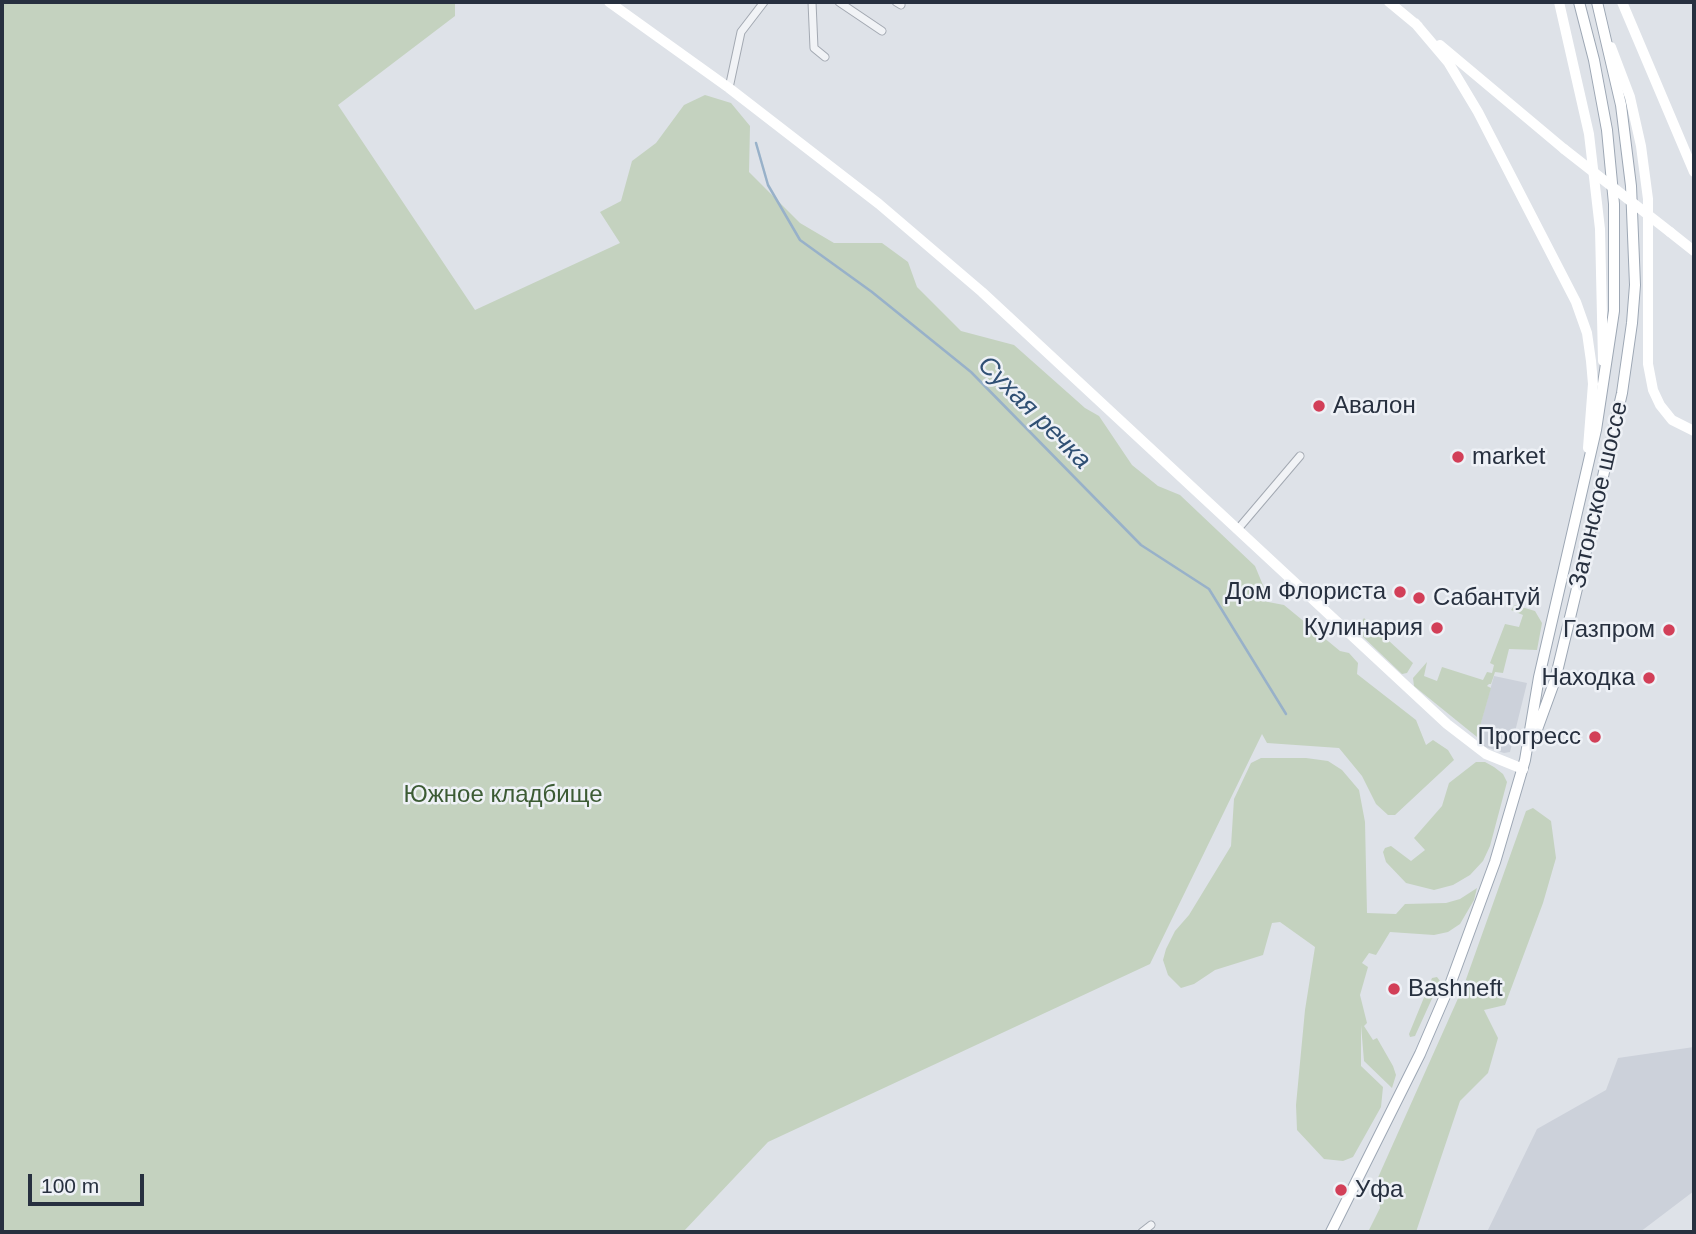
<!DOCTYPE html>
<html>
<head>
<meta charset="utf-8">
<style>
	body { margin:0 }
	#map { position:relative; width:1696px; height:1234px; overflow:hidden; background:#dee2e8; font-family:Helvetica,sans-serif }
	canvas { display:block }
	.frame { position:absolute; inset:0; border:4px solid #27303f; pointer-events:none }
	.scale { position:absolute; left:28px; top:1174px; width:116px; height:32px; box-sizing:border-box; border:4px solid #27303f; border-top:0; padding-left:9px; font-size:21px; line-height:24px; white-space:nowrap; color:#27303f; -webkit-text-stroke:5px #eef1f6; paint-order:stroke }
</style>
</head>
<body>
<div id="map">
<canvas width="1696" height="1234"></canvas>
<div class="frame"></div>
<div class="scale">100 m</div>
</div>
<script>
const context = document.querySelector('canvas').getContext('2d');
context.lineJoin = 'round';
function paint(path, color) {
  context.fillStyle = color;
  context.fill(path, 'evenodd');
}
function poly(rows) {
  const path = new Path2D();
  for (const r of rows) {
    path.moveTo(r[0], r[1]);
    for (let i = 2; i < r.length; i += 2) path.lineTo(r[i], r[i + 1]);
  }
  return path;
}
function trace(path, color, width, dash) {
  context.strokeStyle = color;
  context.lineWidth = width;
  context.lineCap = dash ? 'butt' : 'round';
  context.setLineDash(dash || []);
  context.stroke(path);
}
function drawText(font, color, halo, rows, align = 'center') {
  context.font = font + ' Helvetica,sans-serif';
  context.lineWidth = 5;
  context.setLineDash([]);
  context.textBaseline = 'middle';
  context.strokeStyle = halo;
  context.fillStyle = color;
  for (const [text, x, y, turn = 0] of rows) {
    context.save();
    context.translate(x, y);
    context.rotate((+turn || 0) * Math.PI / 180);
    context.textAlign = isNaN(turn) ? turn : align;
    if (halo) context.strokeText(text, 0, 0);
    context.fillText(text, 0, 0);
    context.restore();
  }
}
const built = poly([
	[1494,676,1527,683,1510,752,1504,753,1482,746,1483,740,1477,736],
	[1694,1047,1694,1191,1640,1232,1487,1232,1537,1129,1606,1090,1618,1058]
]);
const green = poly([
	[2,2,455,2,455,16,338,105,475,310,620,243,600,212,621,201,632,161,656,143,684,105,705,95,731,103,750,126,749,172,800,223,834,243,882,243,908,262,917,287,961,331,1014,345,1085,408,1099,416,1132,465,1158,486,1180,495,1255,566,1265,590,1263,601,1284,605,1340,651,1349,653,1358,663,1357,674,1416,720,1426,745,1433,740,1448,750,1454,760,1395,815,1388,815,1376,804,1362,776,1339,748,1267,743,1262,734,1150,964,768,1142,684,1231,2,1232],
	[1515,605,1535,611,1542,623,1537,650,1509,649,1503,673,1495,672,1491,684,1489,684,1487,686,1491,688,1477,737,1414,686,1413,678,1427,662,1424,676,1437,681,1442,667,1483,680,1487,672,1492,673,1494,665,1490,663,1505,624,1519,627,1523,615,1511,610],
	[1364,618,1413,663,1407,673,1402,674,1359,633,1358,627],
	[1261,758,1306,758,1328,761,1342,770,1359,790,1365,822,1367,913,1396,914,1405,904,1446,903,1460,899,1477,888,1474,900,1460,924,1448,932,1434,935,1390,932,1376,955,1369,953,1362,963,1368,967,1360,995,1367,1023,1364,1026,1373,1040,1377,1038,1393,1066,1396,1075,1392,1088,1364,1061,1361,1025,1361,1066,1383,1087,1381,1107,1353,1157,1343,1161,1324,1159,1297,1130,1296,1105,1305,1010,1315,947,1280,922,1272,923,1263,955,1215,970,1194,984,1181,988,1168,975,1163,960,1166,949,1175,931,1189,915,1231,846,1234,799,1251,763],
	[1476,762,1485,762,1494,767,1503,774,1507,782,1490,846,1483,861,1470,875,1453,885,1434,890,1406,883,1386,862,1383,852,1385,848,1391,846,1411,861,1425,850,1414,838,1442,806,1449,783],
	[1533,808,1551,821,1556,858,1543,903,1505,1005,1484,1010,1498,1038,1488,1073,1460,1101,1416,1232,1368,1232,1380,1208,1376,1182,1464,985,1526,811],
	[1437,977,1440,981,1415,1036,1410,1037,1409,1034,1432,978]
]);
const stream = poly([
	[756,143,768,185,800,240,872,292,971,372,1141,545,1209,589,1286,714]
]);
const street = poly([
	[812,2,814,48,825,57],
	[839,2,882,31],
	[896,2,901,5],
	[729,88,741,32,764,2],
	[1238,529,1300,456],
	[1142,1232,1151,1225]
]);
const secondary = poly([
	[609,2,729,88,879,204,982,292,1447,724,1486,754,1523,769],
	[1389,2,1418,26],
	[1559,2,1589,134,1600,229,1603,361],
	[1622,2,1694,172],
	[1415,23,1448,62,1478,112,1576,302,1587,333,1591,361,1593,384,1588,448],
	[1440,45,1564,149],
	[1611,47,1630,97,1641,146,1648,199,1648,364,1653,390,1660,405,1672,420,1694,431],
	[1670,232,1694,251]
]);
const primary = poly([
	[1535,735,1555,680,1586,551,1622,393,1632,323,1635,285,1631,186,1621,105,1597,2],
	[1331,1232,1420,1054,1451,982,1495,862,1525,760,1539,677,1596,430,1614,311,1614,204,1607,130,1594,60,1579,2]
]);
const secondaryBridge = poly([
	[1564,149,1670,232]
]);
const markers = [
	[1319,406,7,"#d23f58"],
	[1458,457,7,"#d23f58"],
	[1400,592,7,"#d23f58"],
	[1419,598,7,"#d23f58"],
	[1437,628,7,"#d23f58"],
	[1669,630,7,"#d23f58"],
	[1649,678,7,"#d23f58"],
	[1595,737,7,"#d23f58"],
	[1394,989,7,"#d23f58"],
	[1341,1190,7,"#d23f58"]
];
const poiNames = [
	["Авалон",1333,406],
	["market",1472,457],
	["Дом Флориста",1386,592,"right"],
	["Сабантуй",1433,598],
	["Кулинария",1423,628,"right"],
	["Газпром",1655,630,"right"],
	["Находка",1635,678,"right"],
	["Прогресс",1581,737,"right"],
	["Bashneft",1408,989],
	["Уфа",1355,1190]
];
const streetNames = [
	["Затонское шоссе",1599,495,-77]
];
const parkNames = [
	["Южное кладбище",503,795]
];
const waterNames = [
	["Сухая речка",1034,413,45]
];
paint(built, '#ccd1da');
paint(green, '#c4d2bf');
trace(stream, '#98b1c9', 2.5);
trace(street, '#a3a9b2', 9);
trace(primary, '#9da7b4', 12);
trace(street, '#f1f3f6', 7);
trace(secondary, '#fff', 10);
trace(primary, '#fff', 10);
trace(secondaryBridge, '#fff', 10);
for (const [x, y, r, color] of markers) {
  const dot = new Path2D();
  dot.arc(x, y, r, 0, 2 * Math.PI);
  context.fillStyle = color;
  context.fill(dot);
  trace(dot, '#eef1f6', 2.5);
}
drawText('24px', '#27303f', '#eef1f6', poiNames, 'left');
drawText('24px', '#27303f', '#eef1f6', streetNames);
drawText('24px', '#3c5b34', '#eef1f6', parkNames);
drawText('italic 26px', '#305074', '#eef1f6', waterNames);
</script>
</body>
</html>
